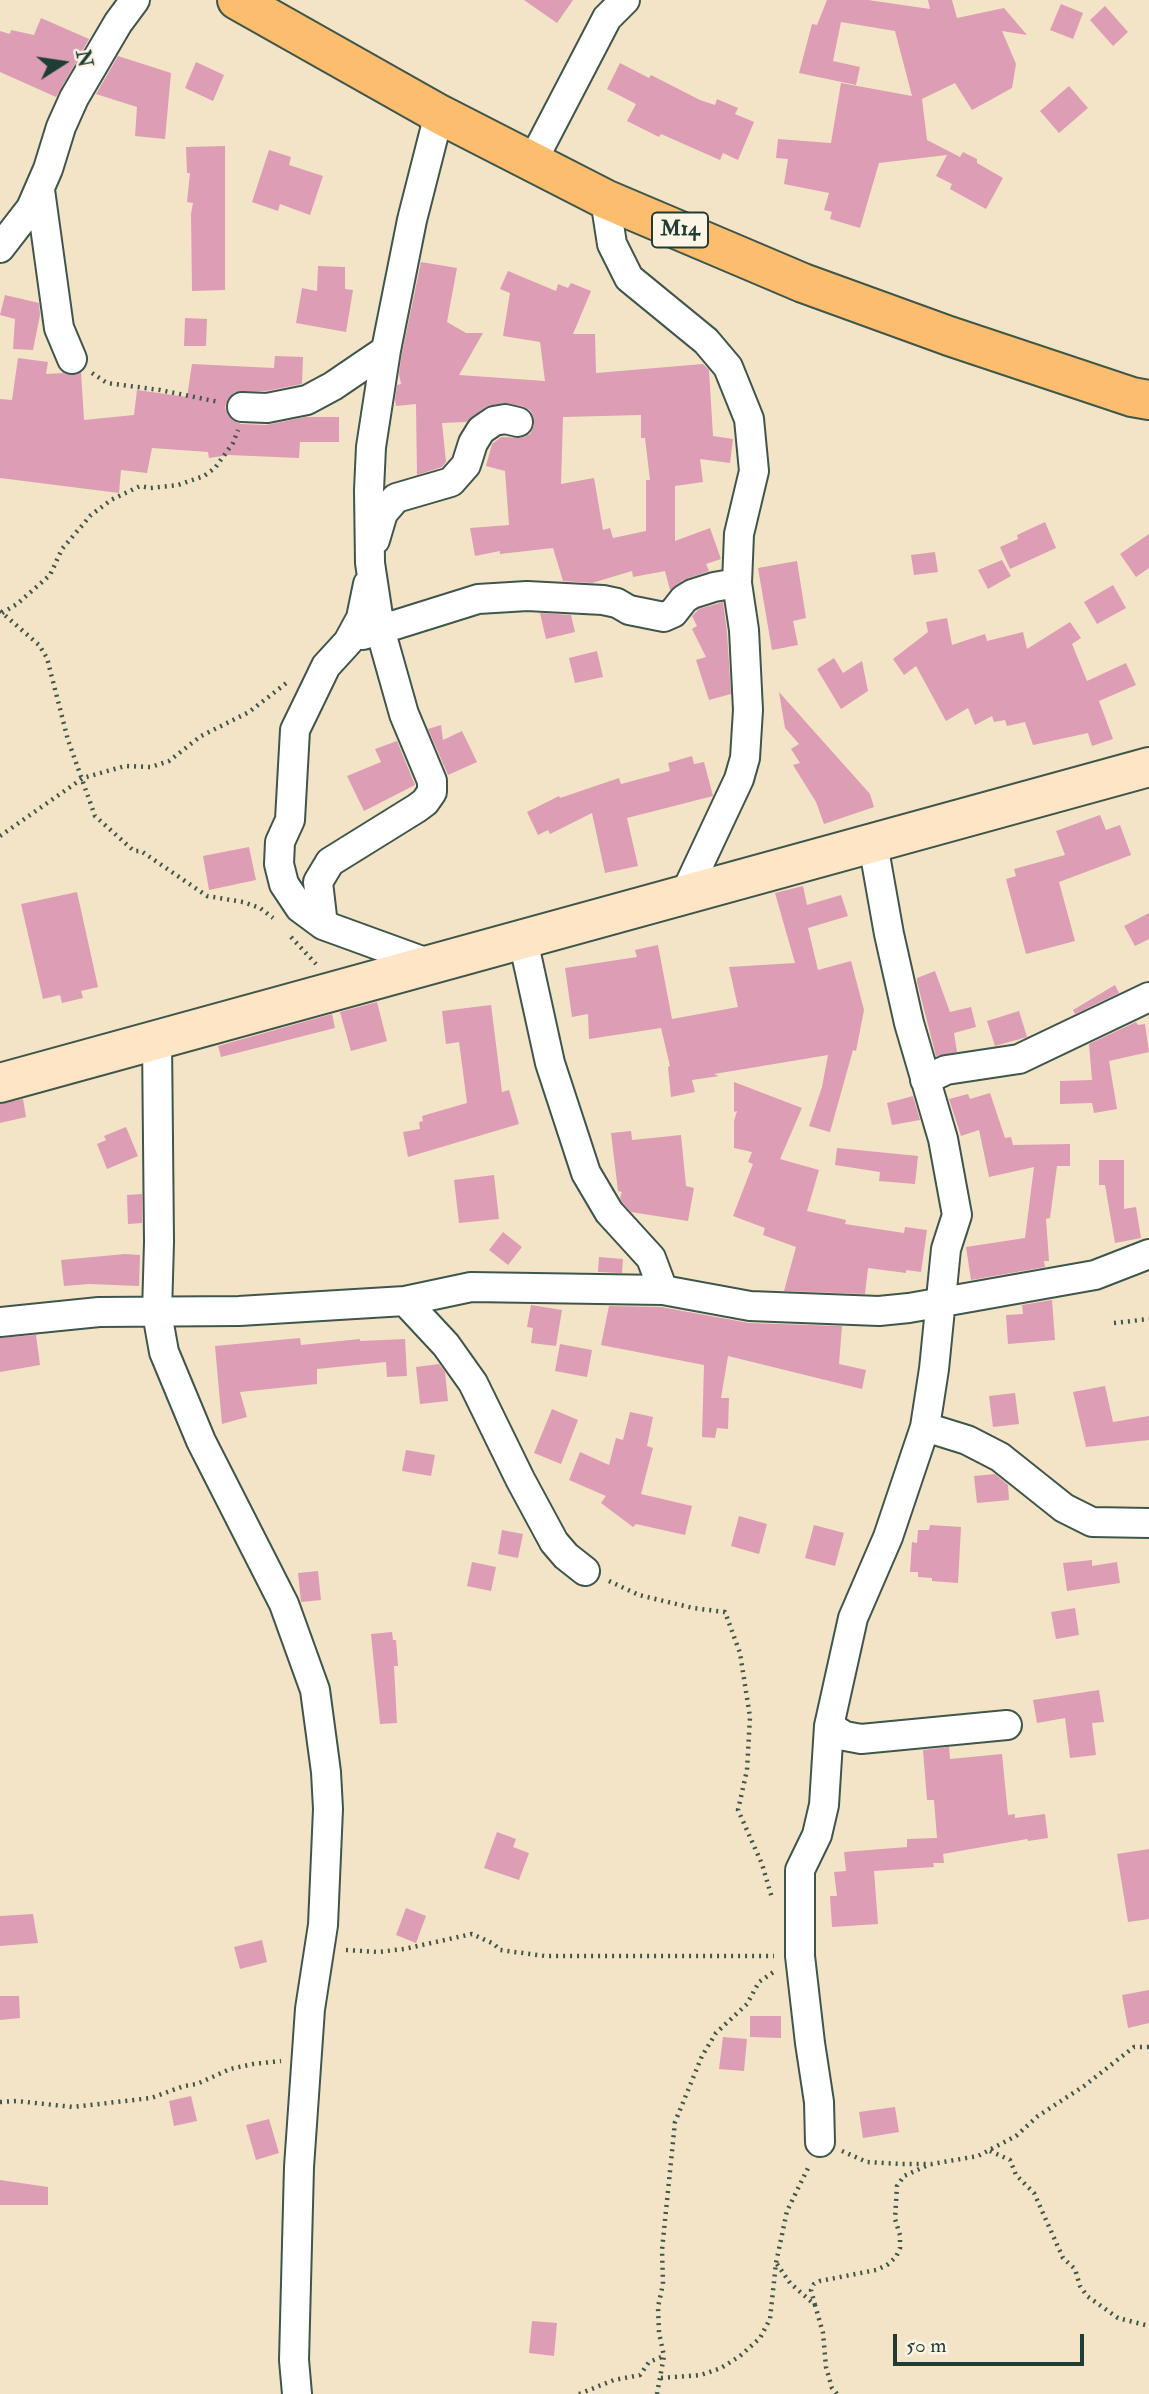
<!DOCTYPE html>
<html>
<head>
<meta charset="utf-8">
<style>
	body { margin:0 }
	#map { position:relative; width:1149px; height:2394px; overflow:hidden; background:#f3e4c7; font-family:"IM FELL Double Pica",serif }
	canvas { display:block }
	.north { position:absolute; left:28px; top:28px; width:70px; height:70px; -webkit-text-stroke:5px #fcf5e5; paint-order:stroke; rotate:78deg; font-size:19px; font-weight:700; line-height:28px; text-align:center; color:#1f3d34 }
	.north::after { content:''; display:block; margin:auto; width:24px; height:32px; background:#1f3d34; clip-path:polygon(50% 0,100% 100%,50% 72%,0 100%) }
	.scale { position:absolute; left:893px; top:2334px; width:191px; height:32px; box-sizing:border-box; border:4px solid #1f3d34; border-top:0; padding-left:9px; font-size:21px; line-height:24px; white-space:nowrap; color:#1f3d34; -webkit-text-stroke:5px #fcf5e5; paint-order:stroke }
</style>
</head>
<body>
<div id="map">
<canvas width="1149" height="2394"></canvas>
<div class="north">N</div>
<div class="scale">50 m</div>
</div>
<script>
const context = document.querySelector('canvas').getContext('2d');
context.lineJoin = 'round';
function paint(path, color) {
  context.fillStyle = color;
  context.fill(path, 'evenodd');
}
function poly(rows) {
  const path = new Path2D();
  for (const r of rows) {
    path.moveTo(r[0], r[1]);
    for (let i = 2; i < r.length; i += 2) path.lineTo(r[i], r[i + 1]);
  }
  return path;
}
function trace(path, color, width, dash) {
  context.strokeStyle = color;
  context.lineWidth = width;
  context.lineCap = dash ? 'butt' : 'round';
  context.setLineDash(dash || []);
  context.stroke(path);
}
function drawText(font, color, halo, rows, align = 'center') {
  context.font = font + ' "IM FELL Double Pica",serif';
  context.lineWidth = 5;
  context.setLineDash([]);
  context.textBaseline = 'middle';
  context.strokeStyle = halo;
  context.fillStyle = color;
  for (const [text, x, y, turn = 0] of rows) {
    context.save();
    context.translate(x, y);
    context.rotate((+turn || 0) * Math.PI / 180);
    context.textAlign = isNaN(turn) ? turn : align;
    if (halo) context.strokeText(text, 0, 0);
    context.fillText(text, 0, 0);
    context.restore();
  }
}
const building = poly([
	[524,0,573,0,557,23],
	[827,0,868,0,930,9,928,0,952,0,957,18,1004,8,1027,35,1002,31,1016,64,1012,88,972,110,955,83,922,99,927,140,960,157,963,152,977,159,977,163,1003,178,986,209,950,189,952,184,936,176,947,155,879,163,860,228,830,219,832,212,824,210,829,193,784,184,788,159,776,158,778,139,831,143,841,83,912,96,895,31,841,22,833,61,860,67,856,85,799,73,812,24,817,25],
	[1061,4,1083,13,1073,39,1050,30],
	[1105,6,1128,32,1113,46,1090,20],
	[41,18,89,39,56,97,0,72,0,31,10,34,11,30,34,35],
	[118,56,171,73,165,139,135,136,137,107,96,94],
	[196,62,224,75,213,101,185,88],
	[620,63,649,78,651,75,700,100,715,105,717,99,738,108,735,114,754,122,738,160,723,153,720,160,661,134,659,137,627,121,636,104,607,89],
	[1069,86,1088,108,1059,133,1040,111],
	[225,146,225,290,192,291,191,214,193,203,187,202,190,173,187,173,186,147],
	[269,150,291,157,289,165,323,176,310,215,280,204,278,211,252,202],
	[421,262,457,268,447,322,466,333,483,333,459,375,545,381,540,342,503,336,510,293,500,289,508,271,556,291,558,284,568,288,571,283,591,291,573,334,595,334,596,373,703,364,709,370,713,436,733,439,730,463,700,459,703,482,675,486,675,541,710,528,721,559,706,564,709,571,683,580,670,590,665,571,633,577,632,571,592,583,563,581,553,548,500,554,500,551,475,556,470,528,509,525,505,471,486,466,492,444,501,437,522,438,530,434,534,426,534,418,530,410,522,406,503,403,485,407,466,422,442,423,446,462,442,467,417,475,416,404,396,406,395,399,397,385,401,384,399,374,402,353],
	[641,415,641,438,645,438,650,480,646,480,646,531,613,538,610,528,603,530,594,478,561,484,563,417],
	[318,266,345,267,345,289,353,290,346,332,296,323,302,288,317,291],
	[5,295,39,303,40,315,33,350,13,349,15,319,0,315],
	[185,318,207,319,206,346,184,346],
	[275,356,303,357,302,384,266,391,235,392,228,399,225,407,228,415,234,421,241,424,266,425,305,417,339,417,339,442,300,442,299,458,229,455,209,458,208,452,152,448,147,473,121,470,119,493,0,478,0,399,12,400,18,358,48,362,46,374,64,373,71,375,81,372,84,420,134,415,137,390,187,397,192,364,274,368],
	[1045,522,1056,548,1010,569,1000,547,1018,539,1017,535],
	[1149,534,1149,568,1136,577,1120,554],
	[935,552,938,572,914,575,911,555],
	[1002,560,1011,576,988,589,978,570],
	[797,561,806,618,793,621,798,645,772,650,758,568],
	[1113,585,1126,608,1097,624,1084,602],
	[723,602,727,632,731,694,709,700,696,660,706,657,692,629,697,626,692,616,699,609],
	[540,613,571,615,575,632,546,639],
	[947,618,952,645,985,634,987,641,1023,632,1027,649,1070,622,1081,638,1072,644,1087,681,1126,663,1136,685,1099,701,1113,739,1092,746,1088,733,1033,745,1025,722,1007,726,1005,720,994,722,992,716,975,725,968,708,946,721,916,666,904,675,893,659,928,632,926,622],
	[597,651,603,677,575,683,569,658],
	[834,658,843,673,862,661,868,691,841,709,817,669],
	[779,692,870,794,874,807,824,824,816,802,793,765,800,763,791,749,799,744,785,728],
	[441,725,443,740,462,731,477,762,448,775,428,729],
	[397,741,415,785,364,811,347,776,381,762,375,749],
	[692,756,694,764,704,762,713,796,627,818,638,866,605,873,592,813,550,834,548,830,538,835,527,812,559,796,560,798,619,778,621,784,670,771,668,763],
	[1100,815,1106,830,1120,825,1131,855,1059,882,1075,941,1026,954,1006,879,1016,876,1014,869,1065,855,1056,831],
	[249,847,256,880,209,890,203,856],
	[803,886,807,905,841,895,848,916,808,928,818,970,851,961,864,1010,856,1051,853,1050,830,1132,809,1126,822,1087,828,1055,714,1074,719,1076,692,1080,695,1092,671,1097,668,1067,670,1066,661,1028,589,1039,588,1014,572,1017,565,968,637,957,635,950,658,945,672,1019,738,1007,729,967,795,963,775,893],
	[77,892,98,987,81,991,83,998,62,1003,60,995,43,999,21,904],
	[1149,913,1149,939,1135,946,1124,926],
	[935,971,950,1012,971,1007,976,1027,954,1033,957,1052,936,1056,917,982,917,978],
	[1115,985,1119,993,1075,1014,1073,1010],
	[377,1002,387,1041,351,1051,340,1012],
	[491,1005,502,1092,509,1090,519,1124,408,1157,403,1132,420,1129,419,1122,423,1121,422,1116,467,1103,459,1042,446,1044,442,1011],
	[1019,1011,1027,1037,995,1046,987,1021],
	[332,1014,335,1028,221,1057,218,1046],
	[1136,1022,1138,1025,1145,1024,1149,1052,1109,1061,1117,1109,1094,1113,1092,1103,1060,1104,1060,1081,1092,1080,1089,1044],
	[734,1082,802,1108,780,1159,819,1170,807,1211,846,1220,845,1224,904,1233,905,1227,927,1230,921,1272,906,1270,906,1273,868,1268,865,1294,784,1291,796,1247,763,1235,765,1228,733,1216,753,1164,748,1162,752,1152,734,1148,734,1121,737,1111,734,1112],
	[990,1093,1005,1138,1011,1137,1013,1145,1070,1144,1070,1166,1057,1166,1050,1218,1046,1219,1049,1261,1044,1261,1045,1267,971,1280,966,1247,1025,1238,1034,1167,989,1177,979,1130,961,1136,949,1099,968,1094,970,1099],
	[913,1096,920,1120,892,1125,887,1103],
	[23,1099,26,1117,0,1123,0,1104],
	[126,1127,138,1156,107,1169,97,1144,106,1140,104,1136],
	[631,1131,632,1140,681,1135,686,1186,694,1188,688,1221,631,1212,622,1202,620,1198,622,1192,618,1191,611,1133],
	[837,1148,918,1156,915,1184,879,1181,880,1172,835,1165],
	[1099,1160,1124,1160,1124,1209,1136,1207,1141,1238,1115,1243,1105,1185,1099,1185],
	[494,1175,499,1219,459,1223,454,1180],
	[142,1194,142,1223,128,1224,127,1195],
	[503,1232,522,1247,508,1265,489,1250],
	[125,1254,140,1255,139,1286,89,1284,64,1286,61,1260],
	[599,1257,623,1259,622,1273,598,1272],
	[1052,1300,1055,1340,1008,1344,1006,1315,1023,1314,1022,1305],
	[531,1305,562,1310,556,1346,531,1343,533,1328,527,1327],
	[609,1306,661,1307,749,1323,842,1326,839,1364,866,1370,862,1389,728,1356,721,1398,729,1398,728,1429,717,1428,715,1438,702,1437,704,1365,601,1345],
	[36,1335,40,1365,0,1372,0,1338],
	[300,1338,301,1345,360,1339,360,1341,405,1339,407,1376,387,1377,386,1362,317,1369,317,1384,240,1392,247,1417,222,1424,215,1346],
	[560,1344,592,1350,587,1377,555,1371],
	[439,1364,445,1372,448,1401,420,1404,416,1367],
	[1105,1386,1113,1422,1149,1416,1149,1440,1086,1447,1073,1392],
	[1015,1393,1019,1424,993,1427,989,1396],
	[552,1409,578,1420,561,1464,534,1453],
	[630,1412,653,1417,647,1446,653,1448,641,1494,692,1506,685,1535,636,1524,633,1527,601,1503,606,1496,569,1480,580,1452,609,1465,616,1438,623,1440],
	[406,1450,435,1455,431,1476,402,1471],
	[995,1474,1008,1485,1009,1500,977,1503,974,1476],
	[739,1516,767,1524,759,1554,731,1546],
	[814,1525,844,1533,835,1566,805,1558],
	[930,1525,961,1527,958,1583,932,1581,932,1578,918,1577,918,1572,910,1572,912,1542,917,1543,918,1530,929,1530],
	[502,1530,523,1534,518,1558,498,1554],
	[1092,1560,1092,1566,1117,1562,1120,1583,1067,1591,1063,1563],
	[472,1562,496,1567,491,1591,467,1586],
	[318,1571,321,1600,301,1602,298,1573],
	[1075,1608,1079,1635,1056,1639,1051,1612],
	[392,1632,393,1640,396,1640,398,1666,394,1666,397,1723,380,1724,371,1634],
	[1099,1690,1104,1722,1092,1723,1096,1755,1070,1758,1065,1718,1037,1723,1033,1700],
	[949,1747,950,1759,1002,1754,1008,1815,1015,1814,1015,1818,1045,1814,1048,1838,1028,1841,1027,1839,943,1854,944,1863,933,1863,934,1867,874,1871,878,1924,832,1927,830,1896,837,1896,834,1872,846,1871,844,1852,907,1847,907,1839,937,1838,934,1800,927,1800,923,1750],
	[497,1832,516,1839,513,1847,529,1853,519,1880,484,1868],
	[1149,1849,1149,1919,1128,1922,1117,1854],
	[406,1908,426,1916,416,1943,396,1935],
	[33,1914,38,1943,0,1946,0,1916],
	[262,1940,267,1962,240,1969,234,1947],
	[1149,1990,1149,2023,1128,2028,1122,1995],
	[0,1996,19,1996,20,2018,0,2020],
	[750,2016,781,2016,781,2038,750,2037],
	[723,2037,747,2039,744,2071,719,2069],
	[191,2096,197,2121,174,2126,169,2101],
	[895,2107,899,2132,863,2138,859,2112],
	[269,2119,279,2153,256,2160,246,2125],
	[0,2180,48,2187,48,2205,0,2205],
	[532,2321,557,2323,554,2356,529,2353]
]);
const path = poly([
	[92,373,107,383,160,390,219,402],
	[0,611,39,645,47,658,68,740,95,816,134,851,141,851,207,896,243,902,260,908,273,918],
	[2,613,17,604,50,575,62,549,91,515,111,500,140,486,150,488,178,485,204,476,215,468,233,443,238,430],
	[0,836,83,778,125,766,151,767,169,761,201,736,249,712,289,681],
	[291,937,316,964],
	[1114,1323,1149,1319],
	[609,1581,639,1595,693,1608,725,1612,740,1653,750,1717,747,1770,738,1810,762,1864,772,1898],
	[346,1950,378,1952,404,1949,472,1934,494,1944,500,1950,545,1956,774,1956],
	[0,2102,17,2101,73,2107,151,2098,184,2086,197,2084,230,2069,253,2064,281,2061],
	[842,2151,867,2162,901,2164,932,2164,978,2156,1016,2136,1038,2116,1084,2086,1134,2047,1149,2047],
	[990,2151,1010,2160,1016,2175,1034,2193,1063,2258,1075,2269,1080,2286,1087,2296,1118,2318,1149,2326],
	[777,2264,790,2283,815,2305,823,2333,826,2367,832,2388,837,2394],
	[815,2305,811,2290,814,2284,820,2281,876,2270,887,2265,896,2257,900,2248,900,2235,895,2219,897,2186,904,2176,928,2165],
	[661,2378,701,2375,721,2368,740,2356,760,2338,770,2319,776,2263,787,2211,810,2164],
	[579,2394,614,2380,640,2375,649,2362,664,2356],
	[657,2394,664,2356,659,2333,658,2307,663,2284,662,2250,675,2122,702,2056,716,2033,747,2004,759,1982,775,1971]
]);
const street = poly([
	[532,162,607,18,625,0],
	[40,190,59,328,72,359],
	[605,199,612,244,629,278,706,341,728,367,749,419,754,471,739,534,737,583,744,630,748,710,745,758,739,779,684,896],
	[0,248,31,208,48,169,61,127,74,98,118,23,135,0],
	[242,407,267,408,307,400,333,386,386,350],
	[375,540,383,513,396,498,451,482,466,465,473,443,481,430,494,421,505,419,518,422],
	[368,584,361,618,348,642,326,666,295,730,290,820,280,842,279,864,284,884,300,908,323,925,433,965],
	[363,635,478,599,527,596,603,600,617,603,629,610,664,617,673,613,684,599,692,594,714,587,737,583],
	[323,925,318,882,330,862,417,808,425,802,432,792,432,781,404,714,380,629,370,563,369,490,371,447,386,350,412,220,439,114],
	[523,940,550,1063,586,1173,609,1212,651,1258,663,1290],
	[157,1039,159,1242,157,1313,164,1352,201,1441,284,1604,315,1690,326,1772,328,1809,323,1925,310,2009,299,2167,294,2360,297,2394],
	[925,1080,946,1070,1019,1059,1149,997],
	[405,1301,446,1345,473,1383,520,1479,554,1542,566,1556,585,1571],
	[0,1322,99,1312,239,1311,405,1301,471,1287,663,1290,750,1306,879,1311,909,1308,1095,1275,1149,1254],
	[925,1427,967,1440,1000,1457,1064,1508,1092,1522,1149,1523],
	[829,1726,845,1736,861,1739,1007,1725],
	[820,2142,819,2102,810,2043,800,1956,800,1870,817,1835,824,1805,829,1726,853,1618,888,1537,925,1427,934,1369,946,1249,957,1215,943,1139,909,1023,889,934,873,844]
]);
const secondary = poly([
	[0,1083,1149,767]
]);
const highway = poly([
	[237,0,439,114,605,199,803,283,949,336,1132,397,1149,400]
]);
const shields = [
	[680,230,56]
];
const shieldNames = [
	["M14",680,230]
];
paint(building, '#dc9db5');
trace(street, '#3f564a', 32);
trace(secondary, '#3f564a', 42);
trace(highway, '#3f564a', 42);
trace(path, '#3f564a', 4.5, [2, 5]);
trace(street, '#fff', 28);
trace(secondary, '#fee5c5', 38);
trace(highway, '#fcbd6e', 38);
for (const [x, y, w] of shields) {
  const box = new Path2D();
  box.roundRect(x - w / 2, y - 17.5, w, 35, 5);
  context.fillStyle = '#fcf5e5';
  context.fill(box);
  trace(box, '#1f3d34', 2);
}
drawText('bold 21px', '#1f3d34', null, shieldNames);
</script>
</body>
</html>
